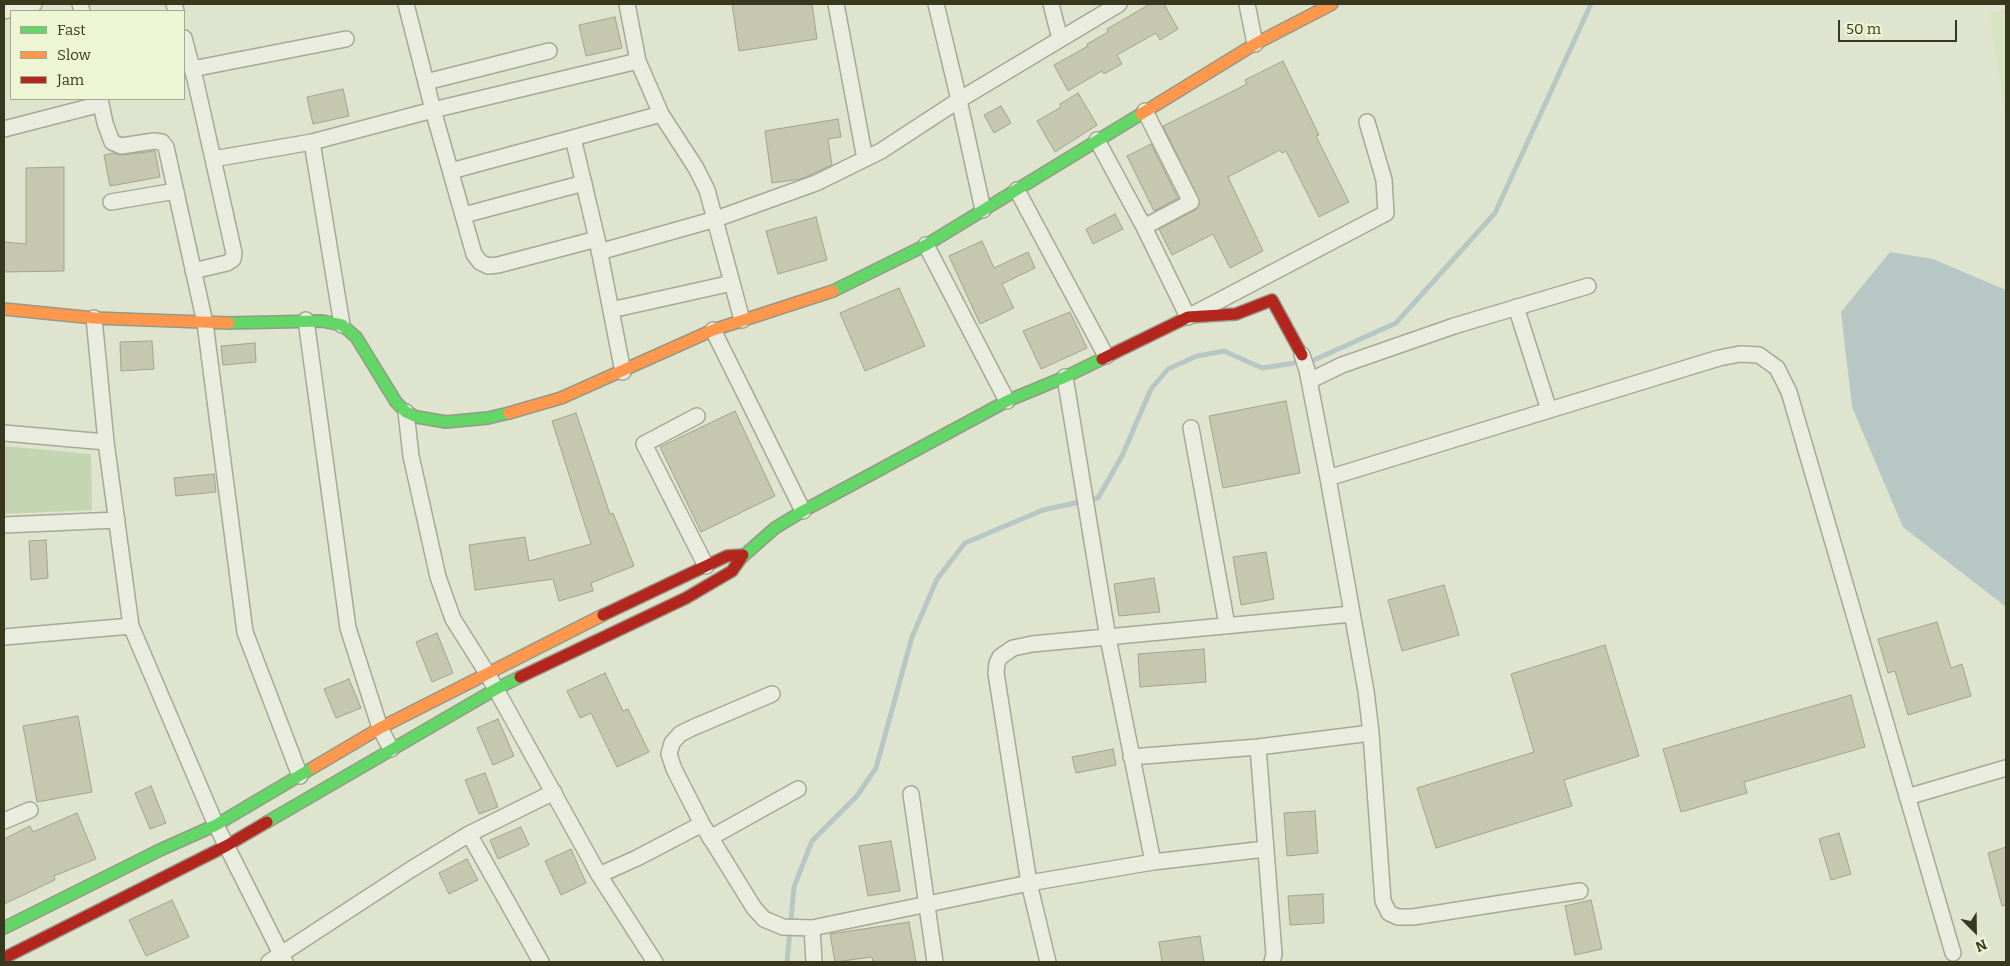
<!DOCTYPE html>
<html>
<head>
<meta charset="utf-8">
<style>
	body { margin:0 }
	#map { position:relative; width:2010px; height:966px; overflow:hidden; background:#dfe4ce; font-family:Bitter,serif }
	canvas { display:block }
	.frame { position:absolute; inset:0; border:5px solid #38381f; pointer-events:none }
	.legend { position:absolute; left:10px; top:10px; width:175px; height:90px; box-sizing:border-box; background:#eef5d4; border:1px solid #a5a98c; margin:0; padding:6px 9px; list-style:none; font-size:15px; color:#38381f }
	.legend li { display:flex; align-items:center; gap:10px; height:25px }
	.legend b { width:25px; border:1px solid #a5a98c }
	.north { position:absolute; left:1950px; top:906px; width:50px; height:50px; -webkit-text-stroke:4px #eef5d4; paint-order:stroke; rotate:157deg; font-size:14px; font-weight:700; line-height:20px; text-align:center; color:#38381f }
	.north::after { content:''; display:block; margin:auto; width:18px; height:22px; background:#38381f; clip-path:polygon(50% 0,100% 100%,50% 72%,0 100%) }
	.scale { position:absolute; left:1838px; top:20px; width:119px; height:22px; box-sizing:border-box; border:2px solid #38381f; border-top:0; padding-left:6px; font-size:15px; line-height:18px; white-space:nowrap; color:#38381f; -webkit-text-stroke:4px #eef5d4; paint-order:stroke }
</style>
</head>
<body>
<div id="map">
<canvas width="2010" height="966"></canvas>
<div class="frame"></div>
<ul class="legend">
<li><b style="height:6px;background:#63d668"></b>Fast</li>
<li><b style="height:6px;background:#ff974d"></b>Slow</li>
<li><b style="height:6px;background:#b3261e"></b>Jam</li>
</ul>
<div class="north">N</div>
<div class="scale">50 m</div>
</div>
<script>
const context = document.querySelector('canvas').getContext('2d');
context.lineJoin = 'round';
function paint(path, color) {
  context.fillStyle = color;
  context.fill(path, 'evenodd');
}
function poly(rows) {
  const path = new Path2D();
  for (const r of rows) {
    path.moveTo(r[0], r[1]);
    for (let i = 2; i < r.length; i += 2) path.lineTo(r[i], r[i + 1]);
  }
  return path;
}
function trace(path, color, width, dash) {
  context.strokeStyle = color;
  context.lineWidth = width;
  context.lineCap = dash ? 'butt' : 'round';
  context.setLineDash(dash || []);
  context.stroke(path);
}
const farmland = poly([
	[2006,9,2006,124,1990,14]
]);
const green = poly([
	[4,446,91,454,92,510,4,514]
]);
const water = poly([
	[1890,252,1933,259,2006,290,2006,607,1903,527,1852,407,1841,312]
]);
const stream = poly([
	[787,962,794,887,812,841,857,796,876,768,912,637,937,579,965,543,1043,510,1098,498,1122,456,1151,389,1168,369,1197,356,1224,351,1262,368,1314,360,1396,323,1495,213,1591,4]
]);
const building = poly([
	[732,4,812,4,817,39,739,51,732,4],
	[1150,4,1164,4,1178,29,1160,40,1156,33,1117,55,1122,64,1104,74,1102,71,1068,91,1054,65,1088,46,1087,44,1108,32,1107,29,1150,4],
	[615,17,622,48,586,56,579,25,615,17],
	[1283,61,1319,135,1316,136,1349,202,1319,217,1286,151,1282,153,1280,150,1228,177,1263,251,1230,268,1213,234,1172,255,1159,229,1195,210,1200,202,1163,126,1247,84,1245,80,1283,61],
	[343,89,349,116,313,124,307,97,343,89],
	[1078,93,1097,125,1055,152,1037,121,1061,107,1060,104,1078,93],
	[1001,106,1011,123,994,133,984,115,1001,106],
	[838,119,841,137,828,139,832,165,801,179,772,183,765,131,838,119],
	[1151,144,1178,198,1154,211,1127,156,1151,144],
	[155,151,160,177,110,186,104,155,113,153,122,155,155,151],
	[64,167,64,271,4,272,4,242,26,244,26,168,64,167],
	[1115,214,1123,229,1093,244,1086,229,1115,214],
	[816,217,827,260,778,274,766,231,816,217],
	[982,241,994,268,1028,252,1035,268,1002,284,1014,308,980,324,949,256,982,241],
	[899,288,925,346,865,371,840,313,899,288],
	[1070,312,1087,348,1041,369,1023,331,1070,312],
	[152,341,154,369,121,371,120,342,152,341],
	[255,343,256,362,223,365,221,346,255,343],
	[1286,401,1300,473,1223,488,1209,416,1286,401],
	[735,411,775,496,701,532,660,447,735,411],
	[576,413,610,514,613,513,634,566,591,583,593,591,559,601,553,579,475,590,469,545,525,537,529,561,591,544,552,421,576,413],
	[214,474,216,492,176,496,174,478,214,474],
	[46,540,48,578,31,580,29,541,46,540],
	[1266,552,1274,599,1241,605,1233,557,1266,552],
	[1154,578,1160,612,1119,616,1114,584,1154,578],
	[1444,585,1459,635,1402,651,1388,600,1444,585],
	[1937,622,1951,668,1962,664,1971,696,1908,715,1895,671,1888,673,1878,639,1937,622],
	[437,633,453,673,432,682,416,642,437,633],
	[1605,645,1639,756,1564,780,1572,806,1436,848,1417,788,1534,752,1511,674,1605,645],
	[1204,649,1206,682,1140,687,1138,654,1204,649],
	[605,673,623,711,628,709,649,752,617,767,591,713,580,718,567,691,605,673],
	[349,679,361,708,336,718,324,689,349,679],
	[1851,695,1865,747,1744,782,1747,793,1681,812,1663,749,1851,695],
	[78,716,92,792,37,802,23,726,78,716],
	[498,719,514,756,493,765,477,728,498,719],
	[1113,749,1116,765,1076,773,1072,757,1113,749],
	[485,773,498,807,479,814,465,780,485,773],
	[151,786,166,823,150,829,135,793,151,786],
	[1315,811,1318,853,1287,856,1284,813,1315,811],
	[77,813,96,859,54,876,55,880,4,904,4,839,30,826,33,832,77,813],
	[521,827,529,845,498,859,490,840,521,827],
	[1839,833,1851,874,1831,880,1819,839,1839,833],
	[891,841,900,891,868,896,859,846,891,841],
	[2006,847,2006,905,2002,906,1988,853,2006,847],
	[571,849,586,883,561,895,545,861,571,849],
	[467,859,478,880,449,894,439,873,467,859],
	[1323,894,1324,923,1290,925,1288,896,1323,894],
	[172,900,189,937,146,956,129,920,172,900],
	[1591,900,1602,949,1575,955,1565,906,1591,900],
	[909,922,916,962,873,962,872,957,835,962,830,934,909,922],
	[1200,936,1204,962,1162,962,1159,942,1200,936]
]);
const street = poly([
	[80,4,82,11],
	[174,4,176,11],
	[406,4,433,110,474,254,480,262,488,266,498,265,597,239],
	[627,4,638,61,661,114,696,168,707,190,742,320],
	[836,4,865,159],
	[1051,4,1060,39],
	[1247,4,1255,44],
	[4,11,34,4],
	[184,38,196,83,234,253,233,259,227,263,193,271],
	[192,69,346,39],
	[426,82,549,51],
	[100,99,105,123,112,142,121,146,154,141,162,142,166,147,205,323,245,632,300,776],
	[4,129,101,104],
	[573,138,597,239,623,372],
	[1097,140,1144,227,1188,317,1386,213,1384,180,1367,122],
	[312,142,342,325],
	[213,159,312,142,433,110,638,61],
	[451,171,661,114],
	[1017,190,1106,356],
	[111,202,176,191],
	[983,210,959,100,1119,4],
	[464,215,584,183],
	[1144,227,1191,202,1145,111],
	[926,245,1007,401],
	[599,252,716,219,816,183,881,151,959,100,936,4],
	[1516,307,1549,410],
	[611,310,732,283],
	[94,318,106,442],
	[306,320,348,628,380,728,391,749],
	[713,330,803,511],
	[1302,355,1307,370,1328,478,1366,691,1371,733,1383,901,1389,913,1398,917,1413,917,1580,891],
	[1309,381,1342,365,1454,326,1588,286],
	[406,412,411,456,438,577,453,619,487,673,599,875,655,962],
	[697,416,644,444,706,566],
	[1191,428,1227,625],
	[4,433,106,442,131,626,216,825,285,962],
	[1328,478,1719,358,1740,354,1759,355,1777,368,1789,392,1953,953],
	[4,525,117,520],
	[4,637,131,626],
	[1258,747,1274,954,1272,962],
	[1131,757,1258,747,1371,733],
	[911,794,935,962],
	[1907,797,2006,768],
	[4,821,30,810],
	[702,824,674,769,669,754,672,743,680,734,692,728,772,694],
	[469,834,541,962],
	[710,838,798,789],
	[1153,862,1265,849],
	[599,875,637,858,702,824,754,908,764,919,783,927,812,928],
	[269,962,410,870,469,834,554,792],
	[814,962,812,928,1029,883,1153,862,1108,638,1065,377],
	[1048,962,1029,883,996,673,997,663,1000,657,1013,648,1032,644,1352,614]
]);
const fast = poly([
	[833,291,926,245,1141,114],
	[229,323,322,321,342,325,356,337,396,402,406,412,417,417,446,422,488,418,509,413],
	[741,558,775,528,803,511,1007,401,1065,377,1102,359],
	[267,822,496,689,520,677],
	[4,928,160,850,216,825,314,767]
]);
const slow = poly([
	[1141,114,1255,44,1332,4],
	[4,309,94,318,229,323],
	[509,413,561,398,713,330,833,291],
	[314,767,380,728,603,615]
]);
const jam = poly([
	[1102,359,1188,317,1236,314,1272,300,1302,355],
	[603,615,727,556,743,555],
	[520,677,686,598,732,571,741,558],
	[4,958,226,846,267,822]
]);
paint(farmland, '#d8e3bf');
paint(green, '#c3d6b1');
paint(water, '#b7c7c4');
trace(stream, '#b7c7c4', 5);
paint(building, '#c6c7af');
trace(building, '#a2a38d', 1);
trace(street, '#a6a996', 18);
trace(fast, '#969986', 14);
trace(slow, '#969986', 14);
trace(jam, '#969986', 14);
trace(street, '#e9ecdf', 15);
trace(fast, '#63d668', 11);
trace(slow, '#ff974d', 11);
trace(jam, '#b3261e', 11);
</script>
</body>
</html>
